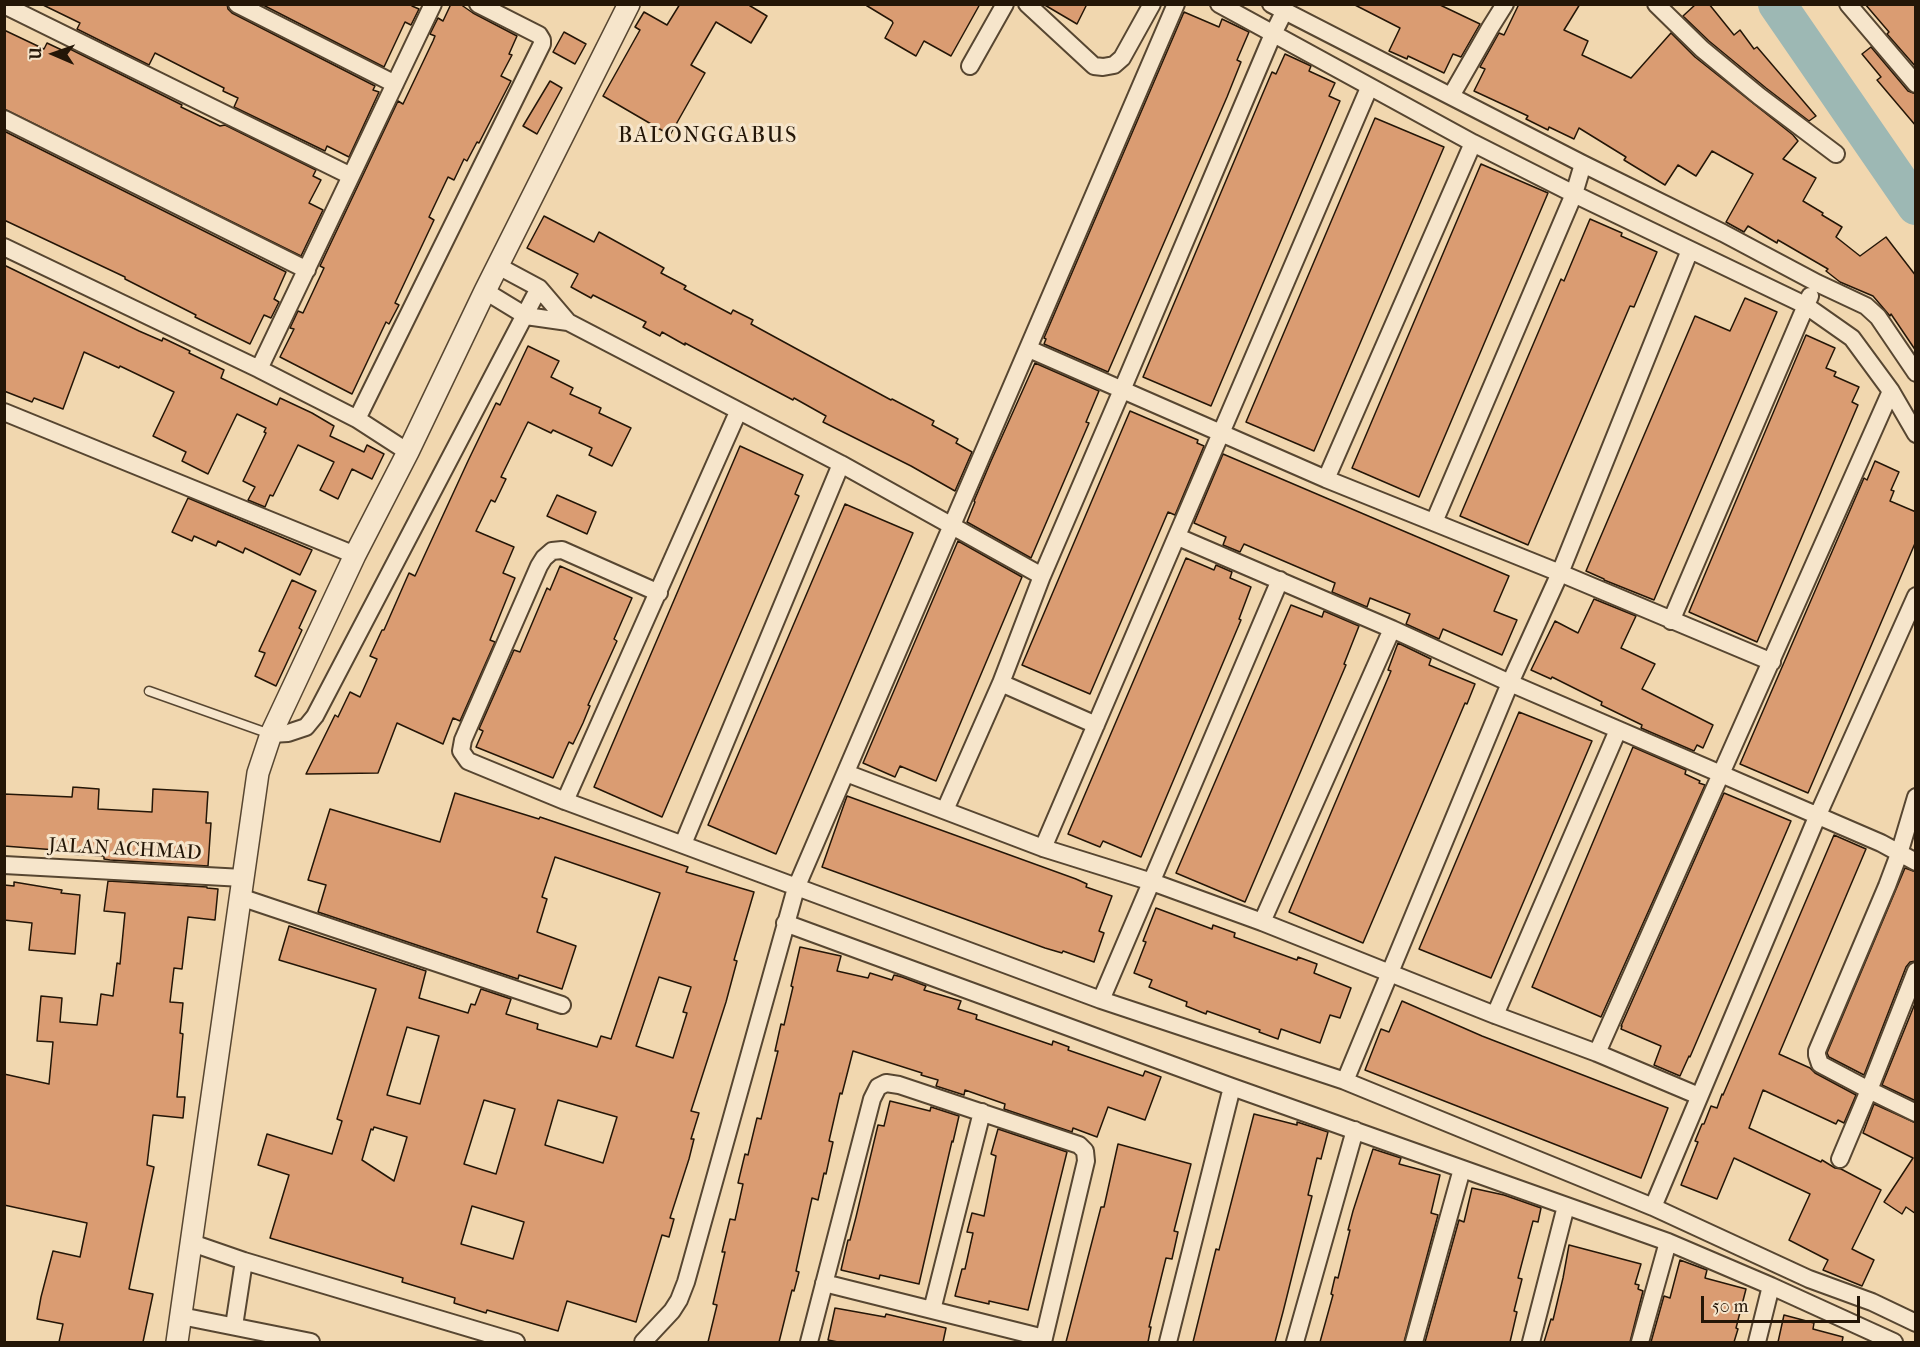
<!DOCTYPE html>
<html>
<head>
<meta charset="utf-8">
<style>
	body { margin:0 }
	#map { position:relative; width:1920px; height:1347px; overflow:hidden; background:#f1d7af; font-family:"IM FELL French Canon",serif }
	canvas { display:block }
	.frame { position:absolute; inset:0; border:6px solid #241607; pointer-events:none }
	.north { position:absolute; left:24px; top:24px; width:60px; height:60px; -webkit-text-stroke:4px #f6e5cb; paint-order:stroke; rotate:272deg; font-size:16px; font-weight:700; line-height:24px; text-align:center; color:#241607 }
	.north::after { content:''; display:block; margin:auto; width:21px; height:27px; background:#241607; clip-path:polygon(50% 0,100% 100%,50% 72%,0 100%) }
	.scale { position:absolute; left:1701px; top:1296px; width:159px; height:27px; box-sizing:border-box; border:3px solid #241607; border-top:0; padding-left:8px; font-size:18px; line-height:21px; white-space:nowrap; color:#241607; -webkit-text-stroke:4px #f6e5cb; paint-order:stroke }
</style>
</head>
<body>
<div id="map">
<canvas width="1920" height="1347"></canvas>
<div class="frame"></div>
<div class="north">U</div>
<div class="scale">50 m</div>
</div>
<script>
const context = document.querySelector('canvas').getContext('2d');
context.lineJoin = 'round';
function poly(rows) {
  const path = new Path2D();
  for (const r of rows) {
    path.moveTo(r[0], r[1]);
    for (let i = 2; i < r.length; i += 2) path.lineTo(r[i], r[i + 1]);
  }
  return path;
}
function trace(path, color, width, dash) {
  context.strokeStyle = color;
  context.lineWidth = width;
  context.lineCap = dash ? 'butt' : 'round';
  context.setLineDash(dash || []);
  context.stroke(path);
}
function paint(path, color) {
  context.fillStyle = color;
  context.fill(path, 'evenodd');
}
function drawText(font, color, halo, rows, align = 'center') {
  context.font = font + ' "IM FELL French Canon",serif';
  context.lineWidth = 6;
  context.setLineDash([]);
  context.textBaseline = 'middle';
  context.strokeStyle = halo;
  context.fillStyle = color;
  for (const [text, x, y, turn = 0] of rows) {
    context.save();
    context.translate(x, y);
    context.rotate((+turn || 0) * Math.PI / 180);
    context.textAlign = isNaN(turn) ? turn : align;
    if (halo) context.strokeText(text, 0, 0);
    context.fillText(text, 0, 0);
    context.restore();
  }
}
const river = poly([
	[1777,4,1916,206]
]);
const building = poly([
	[41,4,227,4,228,9,232,13,375,86,373,90,379,92,349,157,327,146,325,151,234,107,238,98,223,91,224,88,204,78,155,53,149,65,77,29,80,23,41,4],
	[261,4,413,4,412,6,419,9,411,25,405,22,384,67,261,4],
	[451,4,460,4,473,13,517,36,509,54,512,55,501,76,511,81,479,143,477,142,467,161,464,159,454,180,448,177,429,217,434,220,395,303,399,305,389,324,386,322,352,394,280,357,294,329,290,328,298,311,303,313,324,268,320,266,398,101,403,104,433,41,435,36,430,34,438,18,443,21,451,4],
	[680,4,747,4,767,16,751,43,716,22,691,65,705,73,670,135,603,96,640,30,635,27,644,12,667,25,680,4],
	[864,4,980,4,951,56,924,41,916,56,885,38,893,23,892,21,864,4],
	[1043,4,1087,4,1077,24,1043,4],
	[1353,4,1438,4,1480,24,1461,57,1453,54,1444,73,1408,56,1407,59,1389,51,1400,28,1353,4],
	[1519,4,1580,4,1564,30,1588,41,1582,55,1631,78,1671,33,1695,57,1793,135,1798,141,1783,159,1816,178,1803,201,1823,213,1822,215,1842,227,1836,237,1860,256,1886,237,1916,276,1916,351,1891,314,1890,316,1873,296,1840,282,1826,271,1828,269,1778,240,1777,243,1748,226,1744,232,1726,222,1753,174,1712,151,1696,176,1678,165,1665,185,1624,160,1626,157,1579,128,1574,139,1549,127,1548,130,1526,119,1528,116,1474,91,1485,69,1480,67,1499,33,1504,35,1519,4],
	[1696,4,1709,4,1734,35,1740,30,1754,49,1757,47,1816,116,1809,121,1766,88,1709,41,1683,16,1696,4],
	[1865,4,1916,4,1916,67,1887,34,1889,32,1865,4],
	[1184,12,1219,27,1222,19,1249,32,1237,60,1241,62,1227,97,1108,372,1044,344,1046,339,1044,338,1184,12],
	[4,30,44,49,47,43,66,52,68,48,182,105,181,107,220,126,225,125,316,170,313,176,321,180,309,203,323,210,301,256,4,109,4,30],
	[564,32,586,44,575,64,553,52,564,32],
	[1871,47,1908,91,1916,94,1916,126,1877,80,1881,77,1862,54,1871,47],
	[1285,54,1311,66,1309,71,1335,83,1329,96,1340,101,1211,406,1143,377,1263,93,1272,72,1276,74,1285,54],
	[550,81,562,88,537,134,523,126,550,81],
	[1375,118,1444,147,1314,451,1246,422,1375,118],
	[4,131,286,272,274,299,279,302,271,318,264,315,250,344,195,317,196,315,125,279,125,277,4,220,4,131],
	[1481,164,1548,193,1419,497,1352,468,1481,164],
	[544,216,594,242,599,232,664,268,661,273,686,286,684,289,731,314,733,310,753,320,751,324,795,348,891,400,892,399,934,421,932,425,958,439,956,443,972,452,955,491,911,466,823,422,826,416,794,398,793,400,685,343,685,345,662,332,660,336,643,327,646,322,593,295,591,298,571,287,578,274,527,248,544,216],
	[1590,219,1622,233,1621,236,1657,252,1634,307,1630,306,1528,545,1460,516,1561,279,1564,281,1590,219],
	[4,265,139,331,162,341,163,338,190,351,189,353,224,370,221,378,277,405,280,398,312,413,334,426,330,436,364,452,367,445,384,454,372,479,352,469,338,499,320,490,334,462,298,445,273,496,270,495,265,507,248,500,255,487,243,481,266,433,264,432,266,428,237,414,208,474,182,461,186,452,153,436,174,392,120,366,119,368,84,352,63,409,34,398,32,402,4,391,4,265],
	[1745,298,1777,312,1654,600,1604,580,1604,579,1586,571,1695,316,1730,331,1745,298],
	[1806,335,1835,348,1826,368,1836,372,1834,376,1859,387,1852,402,1858,405,1757,642,1689,612,1806,335],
	[528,346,559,361,551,377,573,388,570,394,601,408,599,413,631,428,612,466,589,455,592,448,553,430,551,433,528,422,501,477,506,479,495,502,491,500,476,531,514,547,503,573,515,578,490,640,495,642,460,721,453,718,443,744,397,723,378,773,306,774,335,715,338,717,350,692,360,697,377,659,370,656,382,630,384,630,409,573,415,576,468,461,496,403,500,405,528,346],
	[1035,363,1099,391,1086,422,1089,423,1031,558,967,522,975,502,974,501,991,461,1035,363],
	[1130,411,1198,440,1197,443,1204,446,1175,515,1168,512,1090,694,1022,665,1130,411],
	[740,446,803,475,795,494,799,496,662,817,594,787,740,446],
	[1223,454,1509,576,1494,611,1517,620,1502,655,1443,629,1439,639,1406,624,1410,614,1370,598,1367,607,1332,592,1335,583,1244,544,1240,552,1223,545,1226,537,1194,523,1223,454],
	[1875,461,1899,472,1891,490,1894,491,1890,501,1916,512,1916,541,1808,793,1740,764,1864,478,1867,480,1875,461],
	[557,495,596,512,587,534,547,516,557,495],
	[188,498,312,550,300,575,245,548,243,553,218,541,216,546,194,536,192,541,172,532,188,498],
	[845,504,913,533,776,854,708,825,845,504],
	[958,541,1022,577,936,781,900,766,895,777,863,763,958,541],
	[1186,558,1214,570,1216,565,1232,572,1230,578,1251,587,1239,619,1241,620,1141,857,1103,841,1100,847,1068,834,1186,558],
	[560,566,632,598,614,639,617,641,588,705,590,706,583,723,573,744,569,742,553,778,476,747,483,731,479,729,514,650,520,652,547,588,550,590,560,566],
	[292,580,316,591,299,628,302,630,276,686,255,676,265,653,259,651,292,580],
	[1594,599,1636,616,1621,648,1655,664,1642,689,1713,725,1703,748,1697,745,1694,751,1641,728,1642,725,1601,705,1602,702,1552,677,1551,679,1531,670,1555,621,1578,633,1594,599],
	[1291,605,1322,617,1324,611,1359,626,1344,664,1346,665,1245,902,1176,873,1291,605],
	[1398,643,1431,659,1429,665,1475,684,1467,704,1465,703,1363,943,1289,912,1391,671,1388,670,1398,643],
	[1519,712,1592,741,1491,978,1419,949,1519,712],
	[1633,747,1686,770,1685,774,1700,781,1699,783,1705,785,1601,1017,1532,987,1633,747],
	[73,787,99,789,98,809,152,812,153,789,208,792,206,823,211,823,208,866,110,860,104,859,104,856,69,854,69,851,4,846,4,794,72,797,73,787],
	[455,793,539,819,540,817,688,867,686,872,754,892,734,960,737,961,726,1002,691,1111,699,1113,691,1139,694,1139,689,1159,670,1218,674,1219,669,1237,662,1235,636,1322,567,1301,558,1331,487,1310,486,1313,454,1303,455,1298,402,1282,403,1278,270,1238,289,1175,258,1165,267,1134,332,1154,342,1121,337,1119,376,989,279,960,289,926,426,971,419,998,468,1013,471,1004,475,1005,481,989,511,999,506,1014,538,1024,537,1029,597,1047,601,1036,611,1039,660,893,555,857,542,897,547,899,537,932,576,946,562,989,519,975,518,979,318,912,326,885,308,880,330,809,440,842,455,793],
	[659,977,691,987,683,1012,687,1013,673,1058,636,1046,659,977],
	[407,1027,439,1036,420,1104,387,1095,407,1027],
	[484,1100,515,1109,496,1174,464,1164,484,1100],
	[558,1100,617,1117,603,1163,545,1145,558,1100],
	[374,1127,407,1137,394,1181,362,1160,371,1129,373,1130,374,1127],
	[472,1206,524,1222,513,1259,461,1244,472,1206],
	[1724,793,1791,821,1690,1057,1689,1056,1680,1076,1654,1065,1661,1046,1621,1029,1622,1026,1621,1026,1724,793],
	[847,796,1076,879,1087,884,1086,887,1112,896,1099,931,1104,933,1094,962,1063,951,1062,953,1045,948,822,867,847,796],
	[1834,835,1866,849,1779,1054,1810,1068,1815,1073,1856,1095,1844,1123,1838,1120,1836,1124,1763,1090,1749,1128,1821,1162,1822,1160,1835,1168,1841,1169,1881,1190,1852,1249,1874,1260,1862,1286,1823,1270,1828,1260,1789,1240,1810,1194,1734,1158,1717,1199,1681,1185,1698,1142,1695,1141,1702,1124,1704,1124,1711,1106,1717,1108,1722,1094,1723,1095,1834,835],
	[1905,868,1916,872,1916,961,1910,962,1906,967,1864,1075,1829,1057,1827,1053,1905,868],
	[108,881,207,887,207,888,218,889,215,920,188,917,182,969,174,968,170,1002,183,1003,180,1033,183,1034,177,1097,185,1097,183,1118,153,1115,147,1165,154,1167,129,1289,153,1294,143,1342,59,1342,63,1324,37,1319,41,1297,53,1251,80,1257,87,1223,4,1205,4,1074,49,1084,53,1042,37,1041,41,996,62,998,60,1022,97,1025,101,994,113,996,117,963,120,964,125,913,104,911,108,881],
	[14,882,62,890,61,893,80,895,75,954,29,950,32,923,4,920,4,885,14,886,14,882],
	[1156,908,1212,929,1213,925,1235,933,1234,937,1297,960,1298,957,1317,964,1314,973,1351,988,1340,1018,1330,1015,1320,1043,1281,1029,1278,1039,1259,1032,1260,1030,1207,1011,1206,1014,1186,1006,1187,1002,1149,987,1152,980,1134,973,1146,942,1143,941,1156,908],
	[800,947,841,956,837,971,868,978,870,973,892,980,894,975,902,977,926,986,924,990,961,1001,958,1009,977,1015,976,1019,1052,1045,1053,1041,1069,1047,1068,1050,1143,1076,1145,1071,1161,1077,1145,1120,1108,1107,1097,1137,1073,1128,1072,1132,1004,1109,1005,1104,965,1090,964,1095,936,1086,938,1080,921,1075,922,1073,853,1051,842,1094,840,1093,829,1141,833,1142,826,1174,824,1173,818,1200,812,1198,796,1271,799,1272,794,1291,792,1290,779,1342,708,1342,717,1305,713,1304,725,1252,722,1252,730,1219,735,1220,743,1184,738,1183,745,1154,748,1155,757,1118,761,1119,778,1051,775,1051,781,1024,784,1025,793,987,791,986,800,947],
	[1402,1001,1482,1036,1668,1108,1641,1178,1365,1070,1381,1029,1389,1032,1402,1001],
	[1916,1001,1916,1101,1882,1085,1916,1001],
	[890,1101,930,1111,931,1107,959,1116,953,1142,952,1141,919,1284,880,1275,879,1279,841,1270,848,1240,850,1240,856,1217,878,1125,884,1126,890,1101],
	[1874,1104,1916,1123,1916,1214,1906,1207,1902,1214,1884,1202,1913,1158,1863,1133,1874,1104],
	[1254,1114,1297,1125,1297,1122,1328,1132,1321,1159,1317,1158,1308,1195,1312,1196,1283,1312,1275,1342,1193,1342,1216,1249,1219,1250,1254,1114],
	[998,1129,1067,1152,1028,1310,989,1301,989,1304,955,1296,962,1269,965,1269,973,1233,967,1232,972,1213,984,1216,996,1156,991,1154,998,1129],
	[1118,1144,1191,1164,1174,1231,1178,1232,1172,1259,1166,1258,1149,1327,1151,1327,1148,1342,1066,1342,1101,1207,1104,1207,1118,1144],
	[1373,1149,1401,1158,1399,1164,1440,1175,1431,1213,1438,1215,1404,1342,1320,1342,1333,1295,1331,1294,1335,1277,1338,1278,1350,1230,1348,1230,1353,1211,1373,1149],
	[1472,1188,1504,1195,1541,1208,1538,1222,1533,1221,1518,1278,1522,1279,1514,1311,1517,1312,1510,1342,1425,1342,1459,1220,1464,1222,1472,1188],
	[1569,1245,1641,1264,1635,1284,1639,1285,1638,1289,1643,1291,1630,1342,1544,1342,1551,1319,1553,1320,1563,1278,1569,1245],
	[1680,1260,1707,1270,1705,1278,1746,1289,1736,1328,1738,1329,1734,1342,1651,1342,1664,1296,1670,1298,1680,1260],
	[835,1308,885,1317,886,1314,946,1328,943,1342,838,1342,828,1340,835,1308],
	[1784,1315,1814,1323,1813,1329,1843,1337,1842,1342,1778,1342,1784,1315]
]);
const service = poly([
	[149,691,270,734]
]);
const minor = poly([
	[237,4,395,84],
	[1027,4,1094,66,1103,67,1114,65,1122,58,1152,4],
	[1219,4,1473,143,1574,194,1805,305,1852,338,1891,391,1916,434],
	[1271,4,1583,164,1723,233,1817,283,1866,306,1878,317,1916,373],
	[1656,4,1702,49,1759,96,1836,154],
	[1848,4,1916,84],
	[4,5,351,176],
	[970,66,1005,4],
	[1451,96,1490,28,1505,4],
	[4,119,307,270],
	[4,247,259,369,357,419,408,452],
	[498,266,539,288,568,322],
	[485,291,526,316,568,322,841,464,1042,576],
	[1029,349,1326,479,1560,573,1772,662],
	[259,369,433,4],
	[4,412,355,555],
	[357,419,542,44,542,40,539,35,478,4],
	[1326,479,1473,143],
	[1434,522,1574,194,1583,164],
	[1178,537,1392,629,1510,683,1881,843,1916,862],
	[659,593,562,550,552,551,544,558,539,566,463,740,461,751,468,761,565,801,1101,1000,1345,1081,1653,1207,1809,1279,1872,1302,1916,1323],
	[1671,621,1810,296],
	[1001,683,1096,725],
	[271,734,288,733,306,727,315,716,539,288],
	[846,773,1043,848,1152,882,1262,922,1495,1015,1597,1053,1699,1096],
	[565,801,738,412],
	[945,810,1001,683,1042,576,1122,390,1273,34,1284,12],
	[683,844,841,464],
	[1043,848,1369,88],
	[4,865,243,878],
	[240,897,562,1005],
	[1262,922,1392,629],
	[785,923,1232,1087,1668,1242,1771,1286,1894,1342],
	[1916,971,1869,1090,1916,1113],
	[1101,1000,1280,580],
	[1495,1015,1618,730],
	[1597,1053,1891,391],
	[1345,1081,1510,683,1560,573,1690,250],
	[1840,1159,1869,1090,1820,1064,1817,1055,1817,1051,1887,886,1899,854,1916,797],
	[1653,1207,1817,817,1916,596],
	[192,1243,244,1261,516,1342],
	[824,1283,1044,1338],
	[932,1310,982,1112],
	[181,1316,311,1342],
	[234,1326,244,1261],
	[643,1342,672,1311,679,1300,686,1282,796,888,1176,4],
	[809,1342,872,1099,878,1087,886,1083,899,1085,1079,1145,1085,1151,1086,1161,1043,1342],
	[1168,1342,1232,1087],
	[1295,1342,1355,1130],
	[1414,1342,1462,1169],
	[1531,1342,1566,1206],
	[1640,1342,1668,1242],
	[1757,1342,1771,1286]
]);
const tertiary = poly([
	[177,1342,258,773,271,734,355,555,408,452,485,291,629,4]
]);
const streetNames = [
	["JALAN ACHMAD",125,850,3]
];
const quarterNames = [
	["BALONGGABUS",708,137]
];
trace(river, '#9db8b4', 38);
paint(building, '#da9c72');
trace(building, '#241607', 1.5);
trace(service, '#574631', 11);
trace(minor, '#574631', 20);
trace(tertiary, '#574631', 24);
trace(service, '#f6e5cb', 8);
trace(minor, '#f6e5cb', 16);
trace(tertiary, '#f6e5cb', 21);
drawText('20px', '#241607', '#f6e5cb', streetNames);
context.letterSpacing = '1.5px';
drawText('22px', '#241607', '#f6e5cb', quarterNames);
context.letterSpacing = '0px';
</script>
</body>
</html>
